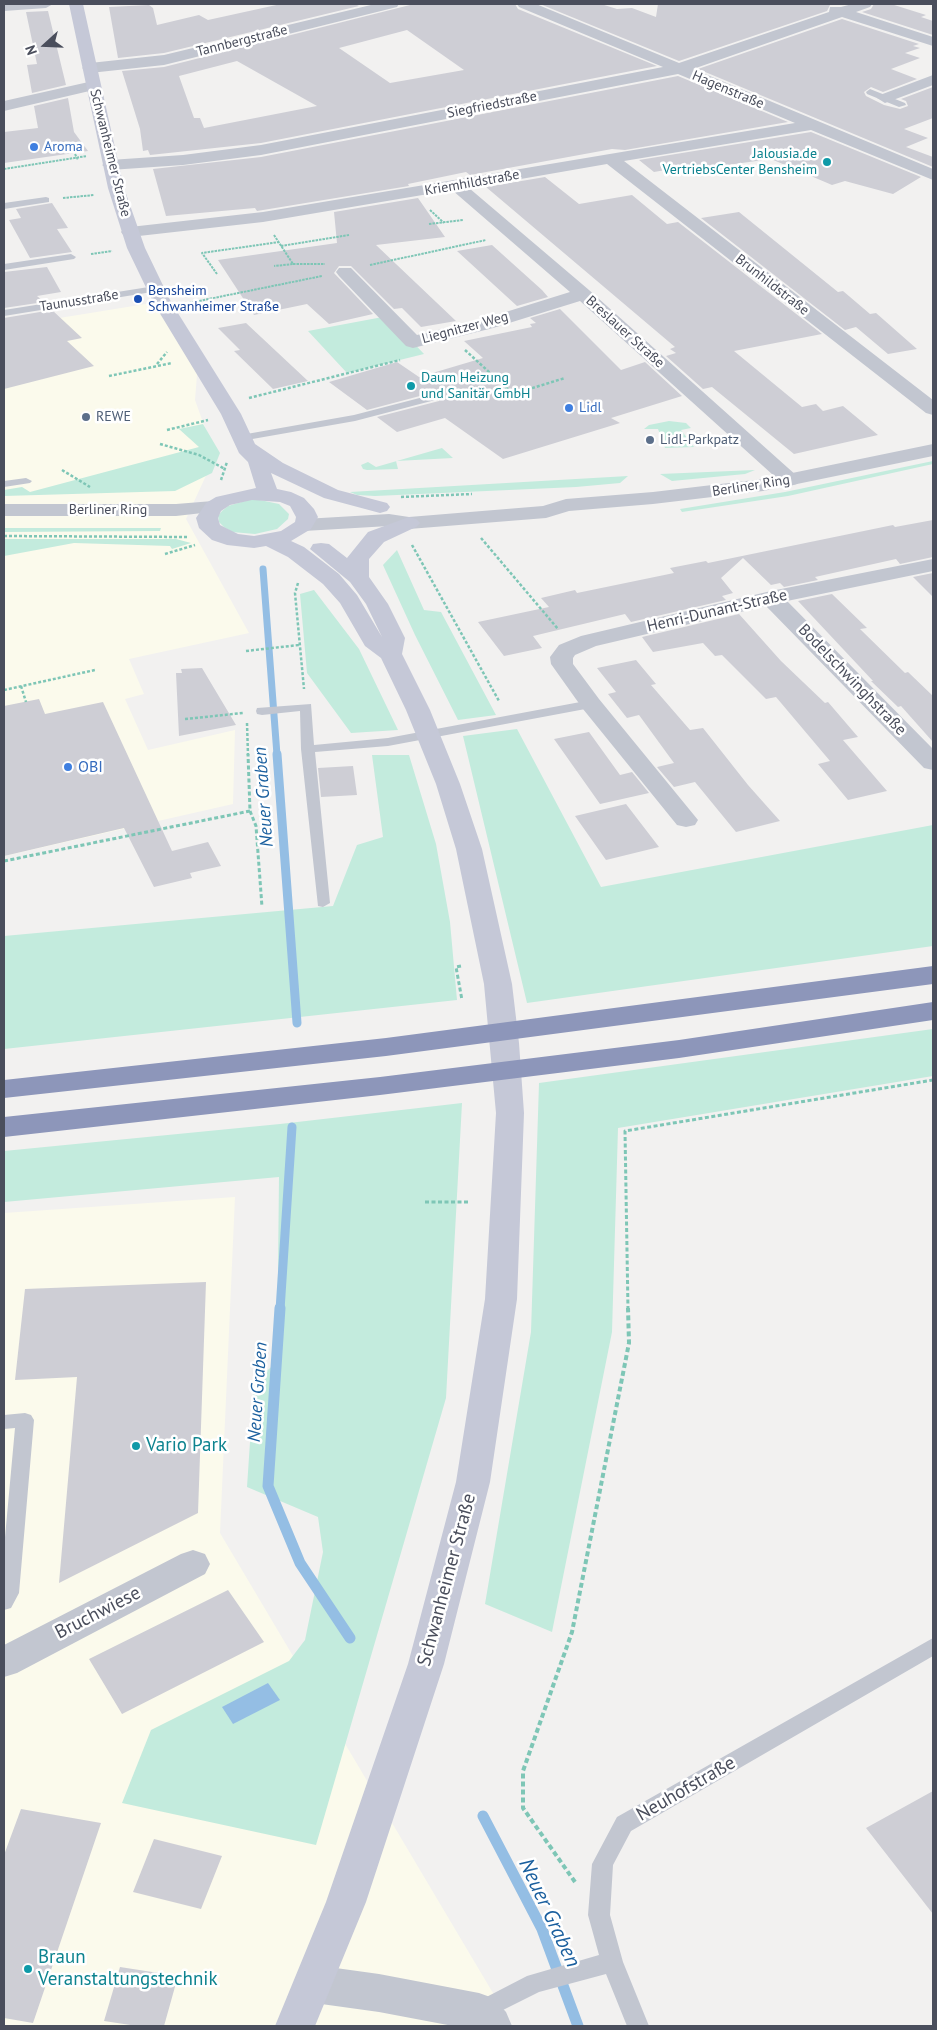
<!DOCTYPE html>
<html>
<head>
<meta charset="utf-8">
<style>
	body { margin:0 }
	#map { position:relative; width:937px; height:2030px; overflow:hidden; background:#f2f1f0; font-family:"PT Sans",sans-serif }
	canvas { display:block }
	.frame { position:absolute; inset:0; border:5px solid #4a4e5c; pointer-events:none }
	.north { position:absolute; left:20px; top:20px; width:50px; height:50px; -webkit-text-stroke:4px #fff; paint-order:stroke; rotate:250deg; font-size:14px; font-weight:700; line-height:20px; text-align:center; color:#4a4e5c }
	.north::after { content:''; display:block; margin:auto; width:18px; height:22px; background:#4a4e5c; clip-path:polygon(50% 0,100% 100%,50% 72%,0 100%) }
</style>
</head>
<body>
<div id="map">
<canvas width="937" height="2030"></canvas>
<div class="frame"></div>
<div class="north">N</div>
</div>
<script>
const context = document.querySelector('canvas').getContext('2d');
context.lineJoin = 'round';
function paint(path, color) {
  context.fillStyle = color;
  context.fill(path, 'evenodd');
}
function poly(rows) {
  const path = new Path2D();
  for (const r of rows) {
    path.moveTo(r[0], r[1]);
    for (let i = 2; i < r.length; i += 2) path.lineTo(r[i], r[i + 1]);
  }
  return path;
}
function trace(path, color, width, dash) {
  context.strokeStyle = color;
  context.lineWidth = width;
  context.lineCap = dash ? 'butt' : 'round';
  context.setLineDash(dash || []);
  context.stroke(path);
}
function drawText(font, color, halo, rows, align = 'center') {
  context.font = font + ' "PT Sans",sans-serif';
  context.lineWidth = 5;
  context.setLineDash([]);
  context.textBaseline = 'middle';
  context.strokeStyle = halo;
  context.fillStyle = color;
  for (const [text, x, y, turn = 0] of rows) {
    context.save();
    context.translate(x, y);
    context.rotate((+turn || 0) * Math.PI / 180);
    context.textAlign = isNaN(turn) ? turn : align;
    if (halo) context.strokeText(text, 0, 0);
    context.fillText(text, 0, 0);
    context.restore();
  }
}
const commercial = poly([
	[158,302,198,362,195,400,215,456,186,519,249,633,129,659,144,694,125,699,148,750,235,730,233,804,4,856,4,327],
	[235,1197,220,1533,506,2015,510,2026,4,2026,4,1213]
]);
const green = poly([
	[388,316,424,354,347,373,308,331],
	[669,421,686,423,691,428,681,430,694,447,665,448,658,429,644,429,649,425],
	[203,424,220,453,212,473,175,491,4,496,4,490,22,487,30,492,199,447,179,429],
	[442,448,453,458,396,461,398,469,367,470,363,469,361,465,368,462,376,467],
	[933,461,933,464,788,496,682,512,680,509,785,492],
	[755,470,745,474,672,481,660,474],
	[628,476,620,483,576,487,375,496,357,495,350,492],
	[248,500,260,500,279,504,289,514,288,519,277,529,255,534,232,532,224,527,219,522,218,516,222,511,228,506],
	[4,528,161,528,160,531,4,532],
	[4,539,176,539,191,543,172,549,170,546,74,543,4,556],
	[397,550,424,610,441,612,496,715,458,720,415,635,383,565],
	[314,590,359,649,398,730,351,733,307,673,300,594],
	[517,729,601,887,933,825,933,946,527,1003,463,736],
	[372,755,409,755,436,844,450,922,457,1000,4,1049,4,936,333,906,357,845,383,837],
	[933,1029,933,1076,618,1128,612,1332,552,1632,485,1604,531,1332,539,1083],
	[462,1103,446,1398,316,1845,122,1803,151,1730,289,1661,305,1640,323,1552,318,1517,247,1487,254,1382,277,1362,279,1177,4,1202,4,1151,280,1124]
]);
const water = poly([
	[268,1683,280,1700,233,1724,222,1707]
]);
const streamFar2 = poly([
	[263,569,277,755]
]);
const streamFar1 = poly([
	[277,754,297,1023],
	[280,1310,292,1127]
]);
const stream = poly([
	[280,1308,268,1486,300,1563,350,1638],
	[483,1816,542,1929,578,2026]
]);
const building = poly([
	[281,4,355,4,359,6,164,53,118,58,109,7,149,5,153,8,157,25,199,15,208,20],
	[414,4,515,4,518,9,657,66,261,143,150,155,148,150,143,151,140,129,122,71,164,67],
	[407,30,464,70,390,83,339,48],
	[237,61,317,106,204,128,200,118,194,118,179,76],
	[540,4,601,4,617,9,632,8,656,17,658,4,846,4,830,5,827,11,679,61],
	[874,4,891,4,926,15,921,17,933,21,933,35,862,12,871,9],
	[48,11,66,85,32,93,27,65,37,64,26,12],
	[842,19,919,44,913,46,920,48,905,53,920,58,891,69,917,79,883,92,871,87,864,92,866,96,884,105,900,109,908,106,906,101,901,99,933,87,933,118,904,129,928,138,906,147,933,157,933,167,698,69],
	[678,76,788,122,625,150,612,149,470,175,466,172,408,184,409,186,257,211,255,208,166,216,153,169,261,157],
	[68,98,74,132,88,151,4,163,4,132,38,128,34,106],
	[811,132,921,177,893,194,845,181,832,185,771,159,698,169,694,165,654,172,639,160],
	[545,177,579,204,632,195,667,224,678,222,822,334,734,351,802,407,816,404,823,411,843,406,878,435,794,454,712,387,703,389,666,356,676,353,670,349,675,347,486,187],
	[418,198,445,237,376,245,456,321,421,327,402,308,394,309,351,266,339,266,334,273,373,314,329,324,307,304,254,315,218,260,337,243,334,212],
	[52,203,68,228,57,229,72,252,30,258,9,220,21,218,16,209],
	[739,212,838,292,843,291,870,314,876,313,917,349,888,354,856,327,845,330,701,218],
	[492,245,542,290,548,297,517,306,457,251],
	[47,267,61,292,37,296,44,302,4,308,4,272],
	[560,309,621,370,645,362,682,396,611,418,620,423,503,459,445,418,397,432,377,417,439,401,439,393,435,392,367,410,329,382,397,362,419,377,483,358,464,341,532,327,530,324,536,323,530,318],
	[52,310,82,338,67,341,94,366,4,389,4,318],
	[246,323,308,381,273,389,234,351,240,350,218,328],
	[933,520,933,557,900,564,896,559,815,577,818,580,784,587,780,583,771,585,743,558,721,578,733,593,722,596,726,600,631,622,625,614,533,636,542,648,504,656,478,622,549,607,541,598,575,590,577,593,674,573,670,568,706,561,708,563,893,525,895,527],
	[933,573,933,597,913,577],
	[832,594,867,628,860,629,905,673,908,672,933,696,933,742,901,706,898,707,871,681,873,681,798,601],
	[739,614,781,661,825,703,828,702,858,737,843,740,887,791,848,800,818,764,830,761,776,697,766,699,722,655,715,656,703,643,653,652,642,637],
	[636,660,656,684,651,685,690,730,703,728,748,785,780,821,736,832,695,782,674,787,657,767,674,763,639,715,627,718,608,694,616,692,597,668],
	[202,668,236,725,179,736,176,673,182,673,181,669],
	[39,699,45,714,103,702,172,851,208,842,221,866,190,873,192,878,154,887,124,828,4,856,4,706],
	[589,732,620,775,632,772,649,793,600,804,554,739],
	[353,766,357,795,321,797,318,768],
	[626,804,659,847,606,860,575,816],
	[206,1282,198,1513,59,1583,77,1377,15,1380,25,1289],
	[228,1590,264,1642,122,1714,89,1659],
	[933,1791,933,1914,866,1828],
	[21,1809,101,1823,33,2023,4,2018,4,1855],
	[154,1839,222,1856,201,1909,133,1892],
	[120,1967,178,1976,164,2026,137,2026,104,2021]
]);
const pathFar3 = poly([
	[75,154,78,160],
	[4,169,87,156],
	[63,198,94,195],
	[430,210,444,223],
	[429,224,463,220],
	[274,235,293,264,274,266],
	[281,246,349,235],
	[91,254,112,251],
	[293,264,325,264],
	[370,265,486,240],
	[217,274,202,253,279,242],
	[189,303,322,276]
]);
const pathFar2 = poly([
	[465,350,513,394,565,378],
	[157,364,167,352],
	[109,376,172,363],
	[249,398,400,360],
	[167,430,208,420],
	[160,444,199,455,225,469],
	[62,470,90,487],
	[221,480,227,462],
	[401,497,472,494],
	[4,536,188,537],
	[481,538,558,629],
	[412,545,499,701],
	[165,554,195,545],
	[298,583,295,593,304,689],
	[246,651,299,645],
	[21,686,26,702],
	[4,690,95,670],
	[185,719,243,713],
	[247,723,248,755]
]);
const pathFar1 = poly([
	[250,811,256,826,262,907],
	[4,861,250,811,248,754],
	[461,966,456,967,462,1000],
	[425,1202,469,1202],
	[628,1310,625,1131,933,1080]
]);
const path = poly([
	[575,1882,523,1808,523,1771,572,1632,629,1343,628,1308]
]);
const service = poly([
	[870,89,905,103,906,105,899,107,867,94,866,92,870,89],
	[46,197,49,198,49,202,4,209,4,203,46,197],
	[71,254,76,257,74,259,4,270,4,264,71,254],
	[155,286,160,289,158,291,4,316,4,310,155,286],
	[435,394,439,395,439,399,355,421,241,441,236,438,241,435,354,415,435,394],
	[26,478,32,481,30,483,4,487,4,481,26,478],
	[591,700,597,704,596,707,388,746,315,752,330,903,323,907,318,906,301,749,300,711,262,715,257,714,256,711,257,708,311,704,314,745,388,738,591,700],
	[25,1413,31,1415,34,1420,19,1593,11,1608,4,1610,4,1548,15,1428,4,1429,4,1415,25,1413],
	[933,1638,933,1656,631,1831,613,1865,610,1915,623,1962,649,2026,627,2026,606,1974,539,1992,479,2022,471,2019,468,2012,471,2005,527,1976,599,1955,588,1915,592,1864,617,1817,933,1638]
]);
const minor = poly([
	[4,4,53,4,46,8,4,11,4,4],
	[375,4,399,4,397,7,164,65,90,73,82,68,90,63,164,55,375,4],
	[517,4,536,4,679,63,829,12,830,7,841,7,852,4,872,4,870,7,856,12,933,37,933,46,842,17,693,69,933,169,933,180,811,130,624,161,933,400,933,415,926,413,607,164,469,188,589,290,797,476,800,480,797,484,790,486,783,484,580,301,493,328,413,348,406,346,339,276,336,272,339,268,351,268,417,335,480,320,570,292,452,190,263,222,130,237,124,236,121,232,124,228,130,227,263,212,795,123,678,74,261,155,183,165,110,170,102,165,110,160,183,155,261,145,663,67,519,7,517,4],
	[933,75,933,85,885,103,877,98,880,95,933,75],
	[93,81,98,83,101,86,98,89,4,111,4,101,93,81],
	[933,559,933,571,787,601,933,749,933,770,924,768,766,606,596,646,575,655,573,658,573,664,599,699,698,820,695,825,686,827,677,825,583,709,551,664,550,657,559,645,581,636,771,591,933,559],
	[193,1550,205,1554,210,1564,205,1574,17,1673,4,1677,4,1645,181,1554,193,1550],
	[314,1965,379,1974,479,1993,493,1998,506,2012,512,2026,453,2026,379,2012,314,2003,300,1997,294,1984,300,1971,314,1965]
]);
const tertiary = poly([
	[933,444,933,456,763,491,653,504,569,511,546,518,409,529,389,526,304,531,297,529,293,525,297,521,304,519,389,514,409,517,543,506,566,499,653,492,763,479,933,444],
	[213,501,220,503,223,507,220,511,176,516,4,516,4,504,176,504,213,501]
]);
const secondary = poly([
	[69,4,83,4,124,188,145,248,171,302,241,414,255,444,283,463,338,490,387,503,390,507,387,511,380,513,324,498,271,473,277,489,291,492,304,498,314,509,318,517,311,529,291,541,304,547,339,574,357,595,382,637,366,604,350,582,310,549,313,544,321,543,329,544,347,558,368,532,409,517,416,519,420,523,416,527,384,542,369,559,369,577,388,604,405,638,402,654,430,710,460,784,482,849,512,984,519,1043,524,1113,517,1299,490,1482,444,1664,366,1902,315,2026,275,2026,326,1902,408,1664,456,1482,485,1299,496,1113,484,984,456,849,436,784,406,710,381,658,365,646,340,603,323,584,288,557,266,546,254,548,227,545,212,540,199,528,196,518,206,503,216,497,256,488,248,462,239,453,221,414,153,302,127,248,108,188,69,4],
	[252,500,280,502,290,506,296,517,295,522,281,531,254,536,238,534,220,525,218,518,221,511,230,505,252,500]
]);
const motorway = poly([
	[933,966,933,984,386,1056,4,1098,4,1080,386,1038,933,966],
	[933,1002,933,1020,679,1058,380,1095,4,1137,4,1117,380,1077,679,1040,933,1002]
]);
const markers = [
	[34,147,5,"#3f7fe0"],
	[827,162,5,"#0f9aa8"],
	[138,299,5,"#1a4fb4"],
	[411,386,5,"#0f9aa8"],
	[569,408,5,"#3f7fe0"],
	[86,417,5,"#5c6f8a"],
	[650,440,5,"#5c6f8a"],
	[68,767,5,"#3f7fe0"],
	[136,1446,5,"#0f9aa8"],
	[28,1969,5,"#0f9aa8"]
];
const farStreetnames = [
	["Tannbergstraße",242,41,-14],
	["Hagenstraße",728,90,23],
	["Siegfriedstraße",492,105,-11],
	["Schwanheimer Straße",110,153,76],
	["Kriemhildstraße",472,183,-10],
	["Brunhildstraße",772,285,38],
	["Taunusstraße",79,301,-9],
	["Liegnitzer Weg",465,328,-15],
	["Breslauer Straße",625,332,42],
	["Berliner Ring",751,486,-9],
	["Berliner Ring",108,510]
];
const farShopnames = [
	["Aroma",44,147],
	["Lidl",579,408]
];
const farCulturenames = [
	["Jalousia.de",817,154],
	["VertriebsCenter Bensheim",817,170],
	["Daum Heizung",421,378,"left"],
	["und Sanitär GmbH",421,394,"left"]
];
const farTransitnames = [
	["Bensheim",148,291],
	["Schwanheimer Straße",148,307]
];
const farServicenames = [
	["REWE",96,417],
	["Lidl-Parkpatz",660,440]
];
const streetNames = [
	["Henri-Dunant-Straße",717,611,-13],
	["Bodelschwinghstraße",852,680,46]
];
const shopNames = [
	["OBI",78,767]
];
const waterNames = [
	["Neuer Graben",264,797,-94],
	["Neuer Graben",258,1392,-86]
];
const nearCulturenames = [
	["Vario Park",146,1446],
	["Braun",38,1958],
	["Veranstaltungstechnik",38,1980]
];
const nearStreetnames = [
	["Schwanheimer Straße",447,1580,-75],
	["Bruchwiese",98,1613,-27],
	["Neuhofstraße",686,1789,-30]
];
const nearWaternames = [
	["Neuer Graben",549,1913,65]
];
paint(commercial, '#fbfaec');
paint(green, '#c3ebdd');
paint(water, '#94bee4');
trace(streamFar2, '#94bee4', 7);
trace(streamFar1, '#94bee4', 9);
trace(stream, '#94bee4', 11);
paint(building, '#ceced5');
trace(pathFar3, '#7ec6b6', 2, [2.5, 1]);
trace(pathFar2, '#7ec6b6', 2.5, [3, 2]);
trace(pathFar1, '#7ec6b6', 3, [4, 2.5]);
trace(path, '#7ec6b6', 4, [5, 3]);
paint(service, '#c2c6d0');
paint(minor, '#c2c6d0');
paint(tertiary, '#c2c6d0');
paint(secondary, '#c5c8d7');
paint(motorway, '#8d96ba');
for (const [x, y, r, color] of markers) {
  const dot = new Path2D();
  dot.arc(x, y, r, 0, 2 * Math.PI);
  context.fillStyle = color;
  context.fill(dot);
  trace(dot, '#fff', 2);
}
drawText('14px', '#4a4e5c', '#fff', farStreetnames);
drawText('14px', '#366cbe', '#fff', farShopnames, 'left');
drawText('14px', '#0d838f', '#fff', farCulturenames, 'right');
drawText('14px', '#164399', '#fff', farTransitnames, 'left');
drawText('14px', '#4e5e75', '#fff', farServicenames, 'left');
drawText('16px', '#4a4e5c', '#fff', streetNames);
drawText('16px', '#366cbe', '#fff', shopNames, 'left');
drawText('italic 18px', '#1a5f9e', '#fff', waterNames);
drawText('19px', '#0d838f', '#fff', nearCulturenames, 'left');
drawText('19px', '#4a4e5c', '#fff', nearStreetnames);
drawText('italic 21px', '#1a5f9e', '#fff', nearWaternames);
</script>
</body>
</html>
